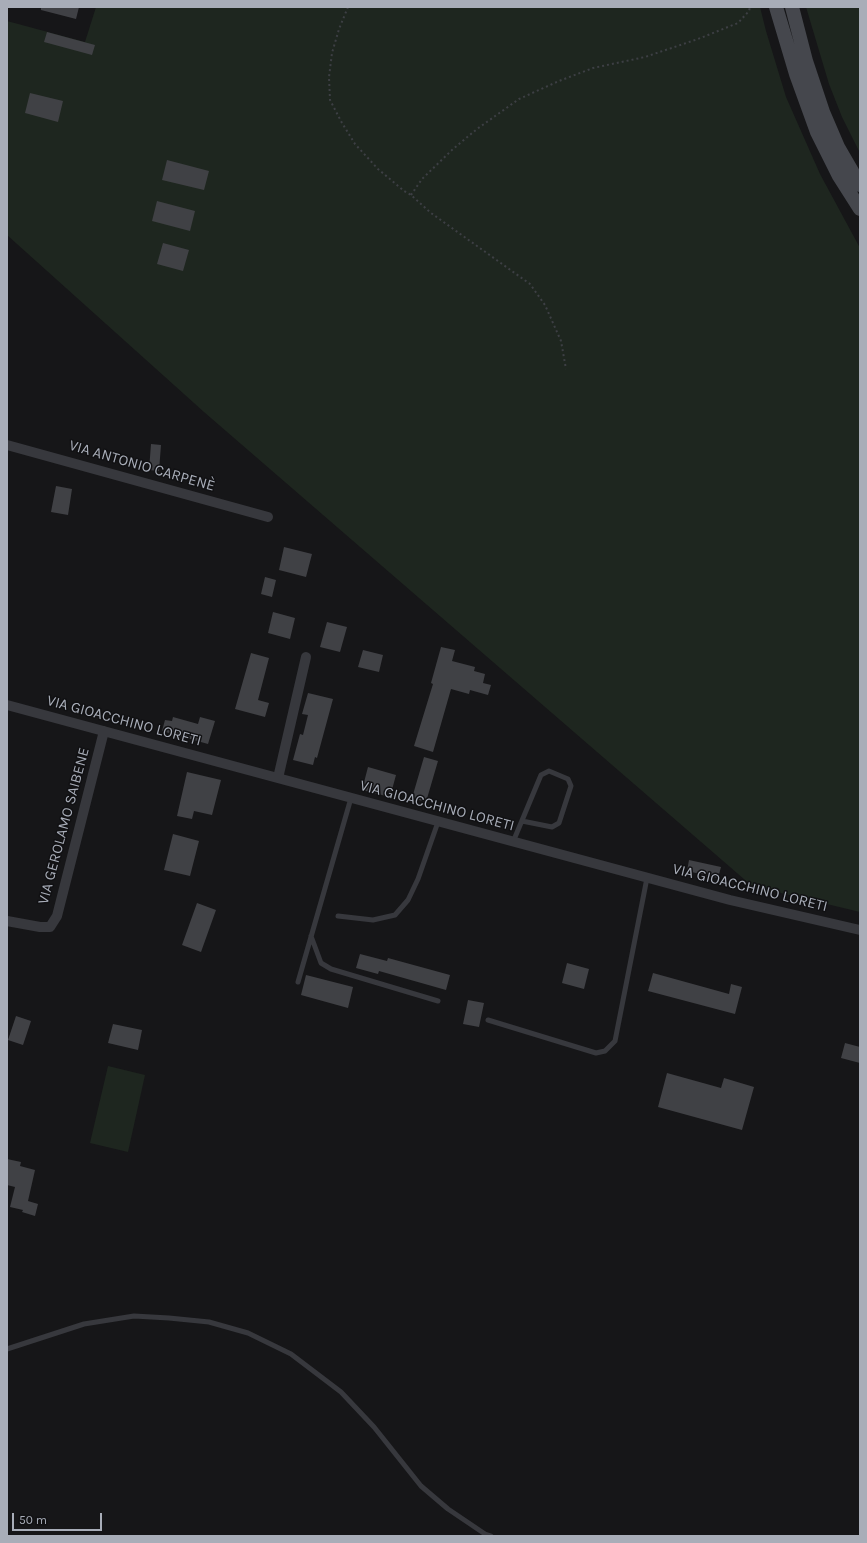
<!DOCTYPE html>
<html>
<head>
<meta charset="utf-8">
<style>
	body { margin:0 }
	#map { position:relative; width:867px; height:1543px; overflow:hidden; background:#161618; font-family:Karla,sans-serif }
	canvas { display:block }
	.frame { position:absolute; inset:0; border:8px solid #a8adb8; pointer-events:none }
	.scale { position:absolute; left:12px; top:1513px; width:90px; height:18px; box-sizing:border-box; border:2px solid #a8adb8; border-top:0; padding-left:5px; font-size:12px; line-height:14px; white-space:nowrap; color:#a8adb8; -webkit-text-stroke:3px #111113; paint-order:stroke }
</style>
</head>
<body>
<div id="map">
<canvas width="867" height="1543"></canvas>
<div class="frame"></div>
<div class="scale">50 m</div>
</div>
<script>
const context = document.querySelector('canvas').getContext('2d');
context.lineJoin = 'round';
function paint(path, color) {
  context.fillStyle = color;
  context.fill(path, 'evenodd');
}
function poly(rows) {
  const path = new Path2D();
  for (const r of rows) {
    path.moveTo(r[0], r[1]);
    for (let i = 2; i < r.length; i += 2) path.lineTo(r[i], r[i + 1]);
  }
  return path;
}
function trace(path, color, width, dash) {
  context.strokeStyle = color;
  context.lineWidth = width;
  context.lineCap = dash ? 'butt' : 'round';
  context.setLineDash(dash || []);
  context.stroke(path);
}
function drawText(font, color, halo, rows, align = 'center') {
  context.font = font + ' Karla,sans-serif';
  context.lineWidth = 3;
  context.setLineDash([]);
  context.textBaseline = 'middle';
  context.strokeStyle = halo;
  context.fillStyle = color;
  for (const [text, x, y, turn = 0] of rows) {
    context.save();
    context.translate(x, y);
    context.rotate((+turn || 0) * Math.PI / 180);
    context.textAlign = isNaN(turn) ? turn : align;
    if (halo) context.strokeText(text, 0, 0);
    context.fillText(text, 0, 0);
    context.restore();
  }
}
const green = poly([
	[96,7,760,7,766,31,786,97,820,174,860,248,860,912,752,886,204,412,7,235,7,21,85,42],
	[806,7,860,7,860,153,842,117,829,84],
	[108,1066,145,1075,128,1152,90,1143]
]);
const building = poly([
	[41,7,79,7,76,19,41,10],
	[47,32,95,45,92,55,44,42],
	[30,93,63,101,58,122,25,113],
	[167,160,209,171,204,190,162,180],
	[157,201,195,211,190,231,152,221],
	[163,243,189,250,183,271,157,264],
	[151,444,161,445,159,471,149,470],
	[56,486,72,489,68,515,51,512],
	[284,547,312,554,306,577,279,570],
	[265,577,276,580,272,597,261,594],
	[273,612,295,618,290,639,268,633],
	[327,622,347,627,340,652,320,647],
	[441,647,455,650,452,661,475,667,474,671,485,674,483,683,491,685,488,695,470,690,469,694,451,689,433,752,414,746,433,684,431,683],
	[363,650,383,655,379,672,358,667],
	[251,653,269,658,258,700,269,703,265,717,235,709],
	[308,693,333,699,317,758,315,757,313,765,293,760,300,734,303,735,308,715,302,714],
	[173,717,198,724,200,717,215,721,208,744,162,731,165,720,172,721],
	[424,757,438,761,426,802,412,798],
	[368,767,396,775,390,797,362,790],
	[187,772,221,780,212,815,194,811,192,819,177,816],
	[173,834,199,841,190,876,164,870],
	[689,860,721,867,718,878,687,871],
	[197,903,216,910,201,952,182,945],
	[360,954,387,961,388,958,450,975,446,990,379,971,378,974,356,968],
	[567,963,589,969,584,989,562,983],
	[653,973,729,994,731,984,742,987,735,1014,648,991],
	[306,975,353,987,348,1008,301,995],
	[468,1000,484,1003,479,1027,463,1024],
	[16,1016,31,1021,23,1045,8,1040],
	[113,1024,142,1030,138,1050,108,1043],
	[845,1043,860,1047,860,1063,841,1058],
	[667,1073,721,1088,724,1078,754,1087,742,1130,658,1107],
	[7,1159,21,1162,20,1166,35,1170,28,1201,38,1204,35,1216,22,1212,23,1210,10,1207,15,1187,7,1185]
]);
const path = poly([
	[348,7,339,29,332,53,329,77,330,100,342,123,355,144,378,169,404,191,411,195,431,213,530,284,545,305,561,341,566,369],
	[411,195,422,179,453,149,477,129,519,99,559,81,593,68,645,57,698,39,738,23,749,11,750,7]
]);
const lane = poly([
	[513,842,541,775,549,771,568,779,571,786,559,823,552,827,522,821],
	[338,916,373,920,395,915,408,900,418,879,438,822],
	[311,936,321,963,331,969,438,1001],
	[298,982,351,798],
	[488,1020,596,1053,605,1051,615,1041,647,878],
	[7,1349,84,1324,134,1316,169,1318,209,1322,248,1333,291,1354,341,1392,374,1427,421,1486,448,1509,485,1534,491,1536]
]);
const street = poly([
	[7,445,268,517],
	[7,705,730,900,860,930],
	[278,778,306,657],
	[7,921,40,927,50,927,57,916,104,731]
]);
const secondary = poly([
	[776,7,796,74,817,132,839,176,860,209],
	[792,7,806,61,823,112,838,147,860,185]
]);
const streetNames = [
	["VIA ANTONIO CARPENÈ",142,466,16],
	["VIA GIOACCHINO LORETI",124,721,15],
	["VIA GIOACCHINO LORETI",437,806,15],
	["VIA GEROLAMO SAIBENE",64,826,-75],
	["VIA GIOACCHINO LORETI",750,888,14]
];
paint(green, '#1e261f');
paint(building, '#404145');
trace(path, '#3d3f44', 2, [2, 3]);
trace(lane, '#37383d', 5);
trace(street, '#37383d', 10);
trace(secondary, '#45474d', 14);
drawText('15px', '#a8adb8', '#111113', streetNames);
</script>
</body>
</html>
